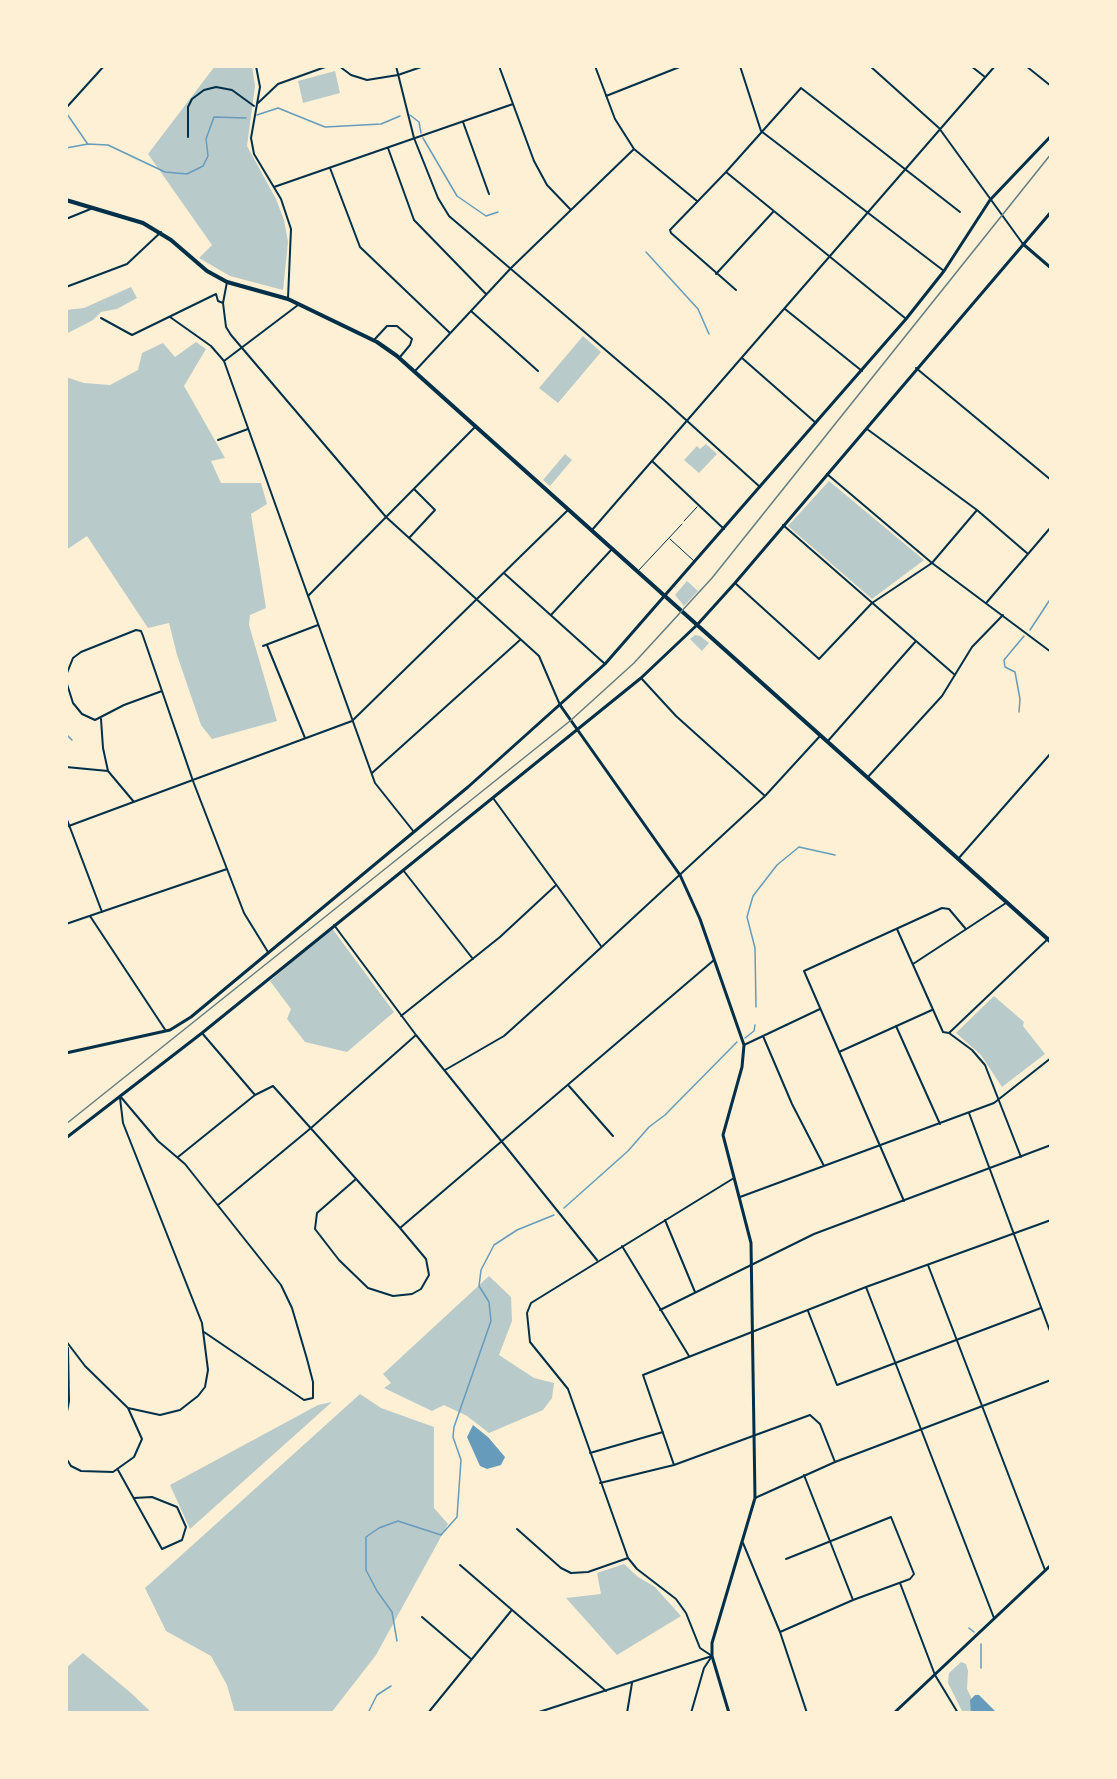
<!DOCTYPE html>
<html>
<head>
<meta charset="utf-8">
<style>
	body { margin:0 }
	#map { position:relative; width:1117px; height:1779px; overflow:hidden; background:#fdf0d5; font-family:Literata,serif }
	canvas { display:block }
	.frame { position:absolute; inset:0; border:68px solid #fdf0d5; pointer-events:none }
</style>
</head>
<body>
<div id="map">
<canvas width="1117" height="1779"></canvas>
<div class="frame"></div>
</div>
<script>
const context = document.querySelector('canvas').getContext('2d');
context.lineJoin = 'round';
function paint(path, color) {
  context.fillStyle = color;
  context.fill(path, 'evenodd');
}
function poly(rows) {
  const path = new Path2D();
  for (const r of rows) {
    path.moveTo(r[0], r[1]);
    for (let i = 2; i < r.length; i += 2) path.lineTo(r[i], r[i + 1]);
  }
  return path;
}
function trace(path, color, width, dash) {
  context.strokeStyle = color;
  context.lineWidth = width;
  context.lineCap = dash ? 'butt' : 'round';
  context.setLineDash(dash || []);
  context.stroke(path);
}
const green = poly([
	[215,66,252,66,255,86,247,146,276,199,284,220,288,242,283,290,230,276,199,258,212,245,148,154],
	[335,71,340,93,303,103,298,81],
	[131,287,137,298,117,309,101,312,93,320,66,334,66,310,84,308],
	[583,336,601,352,558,403,539,388],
	[196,342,206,349,184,386,225,458,211,461,221,483,261,483,267,504,251,514,266,608,250,615,249,625,277,721,212,739,201,725,177,655,169,623,148,628,87,536,66,550,66,377,84,383,110,385,138,370,142,353,163,343,175,357],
	[706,444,717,454,699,473,684,460,697,446,700,449],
	[565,454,572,460,550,486,543,480],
	[829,481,924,560,872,599,788,526],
	[687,581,698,591,684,606,675,595],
	[695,635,700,636,709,643,702,651,690,639],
	[331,927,394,1012,347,1052,305,1042,287,1019,291,1009,270,981],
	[994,996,1024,1022,1023,1026,1045,1054,1002,1087,981,1055,956,1033],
	[489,1276,511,1297,512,1321,499,1355,534,1378,554,1383,552,1398,543,1410,489,1433,467,1416,444,1405,432,1411,384,1388,391,1383,383,1374],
	[360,1394,381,1408,434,1427,434,1508,448,1524,376,1655,331,1713,235,1713,227,1685,211,1656,166,1631,145,1588],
	[332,1402,190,1529,170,1485,318,1405],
	[624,1564,638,1577,655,1587,681,1616,617,1655,566,1598,601,1594,597,1573],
	[83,1653,131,1693,152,1713,66,1713,66,1668],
	[961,1662,966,1664,968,1671,967,1689,971,1697,971,1713,963,1713,948,1683,949,1673]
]);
const water = poly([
	[473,1425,488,1437,505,1457,501,1465,487,1469,480,1466,467,1437],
	[975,1695,979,1695,997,1713,971,1713,970,1700]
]);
const stream = poly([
	[67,114,87,143],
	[257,115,278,108,325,127,381,124,400,116],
	[410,115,419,122,421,133],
	[423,138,457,196,486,216,498,212],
	[66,148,88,144,108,145,165,172,187,174,203,166,208,156,206,139,214,117,246,118],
	[646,252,698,309,709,334],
	[1030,630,1051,598],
	[1019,712,1020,699,1015,672,1005,667,1004,660,1024,636],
	[66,734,72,740],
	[756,1007,755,948,747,917,753,896,777,865,799,847,835,855],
	[745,1038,754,1031,755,1025],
	[564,1208,628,1151,649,1127,665,1115,737,1042],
	[969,1628,974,1632],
	[397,1641,392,1612,377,1591,366,1570,366,1537,379,1528,398,1521,441,1535,457,1517,461,1460,453,1437,454,1427,491,1321,489,1302,479,1286,481,1270,494,1245,517,1230,554,1215],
	[981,1644,981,1668],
	[368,1713,377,1695,391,1686]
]);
const service = poly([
	[684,521,697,507],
	[670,539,694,561],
	[639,570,682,524]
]);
const minor = poly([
	[256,66,260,87,251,138,254,154,281,199,291,229,288,298],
	[339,66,351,75,367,80,398,75,424,66],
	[396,66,414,138,438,198,449,216,664,400,760,487],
	[499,66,534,161,547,185,570,209],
	[595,66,615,119,634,149,697,201],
	[740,66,761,131,944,271],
	[870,66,939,128,1023,244],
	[971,66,985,77],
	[1026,66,1051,86],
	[606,96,682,66],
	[258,103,278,84,328,66],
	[66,108,104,66],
	[463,122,489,194],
	[188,137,188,107,192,99,204,90,216,87,232,90,254,106],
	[388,148,414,220,486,294],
	[330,168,360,247,450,333],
	[726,172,905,318],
	[274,187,513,104],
	[66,219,93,208],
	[716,274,773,212],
	[227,282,223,303,226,327,231,335,386,517,539,656,560,705],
	[66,287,127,264,161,232],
	[736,290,671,233,670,230,726,172,801,88,960,212],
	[785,309,862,371],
	[471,311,538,371],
	[170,317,211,346,224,361,375,783,414,832],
	[101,318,132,335,216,294,218,301,223,303],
	[374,340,387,326,397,326,412,339,410,345,400,357],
	[742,358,816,423],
	[224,361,298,305],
	[916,368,1051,480],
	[415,371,511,268,634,149],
	[867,429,977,510,1028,554],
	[218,440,248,429],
	[652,461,724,529],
	[827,474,932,563,1051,652],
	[783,525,955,675],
	[592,530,995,66],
	[409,538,435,510,414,489],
	[505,574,605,664],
	[735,583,819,659,872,603,932,563,977,510],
	[308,596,475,427],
	[987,602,1051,527],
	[551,615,612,549],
	[267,645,305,738],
	[263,646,318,625],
	[641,678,676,716,765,796],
	[162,691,124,705,95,720,82,714,73,703,67,684,67,673,73,658,81,652,136,630,141,631,143,636,193,781,244,913,268,952],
	[101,719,103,748,108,771,134,802],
	[827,742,916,641],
	[66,767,108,771],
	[372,773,520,640],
	[867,778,942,696,972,647,1003,615],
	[493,798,601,946],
	[66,817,102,912],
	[66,827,352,721,569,509],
	[958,859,1051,753],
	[403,870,473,959],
	[90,916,166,1031],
	[66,924,227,869],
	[334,925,416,1035,597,1260],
	[897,929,943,1032,949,1033,972,1050,985,1065,1021,1157],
	[913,964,1006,903],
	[401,1016,500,937,555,886],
	[896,1026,940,1124],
	[202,1033,255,1095],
	[949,1033,1051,936],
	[763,1036,792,1104,824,1166],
	[744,1045,820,1009],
	[839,1052,932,1010],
	[445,1070,504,1036,554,991,765,796,820,736],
	[569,1086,613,1136],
	[120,1096,158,1141,185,1164,281,1285,292,1308,307,1359,313,1382,313,1398,304,1400,204,1332],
	[120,1098,123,1123,202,1323,208,1370,205,1387,198,1396,180,1410,160,1415,128,1408],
	[969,1113,1051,1334],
	[178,1157,255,1095,273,1086,400,1228,426,1259,429,1275,421,1289,412,1294,393,1296,368,1288,339,1260,315,1229,317,1213,356,1179],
	[740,1197,994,1103,1051,1058],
	[904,1201,804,971,942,908,949,909,965,928],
	[218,1205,311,1128,416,1035],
	[665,1220,695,1292],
	[400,1228,714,960],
	[622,1246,689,1356],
	[928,1265,1045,1570],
	[866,1287,994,1618],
	[660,1310,814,1234,1051,1145],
	[808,1311,837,1385,1041,1308],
	[66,1341,85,1366,128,1408,142,1439,134,1457,113,1472,81,1471,71,1466,66,1458],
	[66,1417,69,1401,68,1348],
	[590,1453,663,1432],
	[674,1465,643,1375,866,1287,1051,1220],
	[118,1470,162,1549,182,1540,186,1527,177,1507,152,1497,134,1498],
	[804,1475,853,1600],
	[600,1483,674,1465,810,1415,820,1424,835,1462],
	[755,1498,835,1462,1051,1380],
	[517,1529,561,1568,571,1573,588,1572,628,1558],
	[743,1543,780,1632,807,1713],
	[460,1565,606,1691],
	[900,1583,935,1675,958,1713],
	[422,1617,471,1659],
	[780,1632,853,1600,910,1579,914,1574,891,1517,786,1559],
	[712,1656,700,1648,686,1613,676,1599,637,1569,628,1558,568,1389,530,1342,527,1313,531,1303,734,1178],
	[428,1713,511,1611],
	[536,1713,712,1656],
	[627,1713,632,1683],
	[691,1713,704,1668,712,1656]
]);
const tertiary = poly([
	[1023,244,1051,268],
	[560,705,680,875,700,919,744,1045,742,1067,723,1135,751,1243,755,1498,712,1643,712,1656,729,1713],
	[66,1138,202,1033,641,678,697,625,735,583,1051,212],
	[894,1713,1051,1565]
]);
const secondary = poly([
	[66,1053,170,1030,191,1017,468,787,605,664,906,319,944,271,990,200,1051,136]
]);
const primary = poly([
	[66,200,143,223,171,240,207,271,227,282,288,299,377,342,397,356,1051,942]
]);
const rail = poly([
	[66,1124,570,721,634,663,712,578,1051,154]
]);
paint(green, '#b9caca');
paint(water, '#669bbc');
trace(stream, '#669bbc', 1.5);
trace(service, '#003049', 1);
trace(minor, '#003049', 2);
trace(tertiary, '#003049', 3);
trace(secondary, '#003049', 3);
trace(primary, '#003049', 4);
trace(rail, '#657d81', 1.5);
</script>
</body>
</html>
